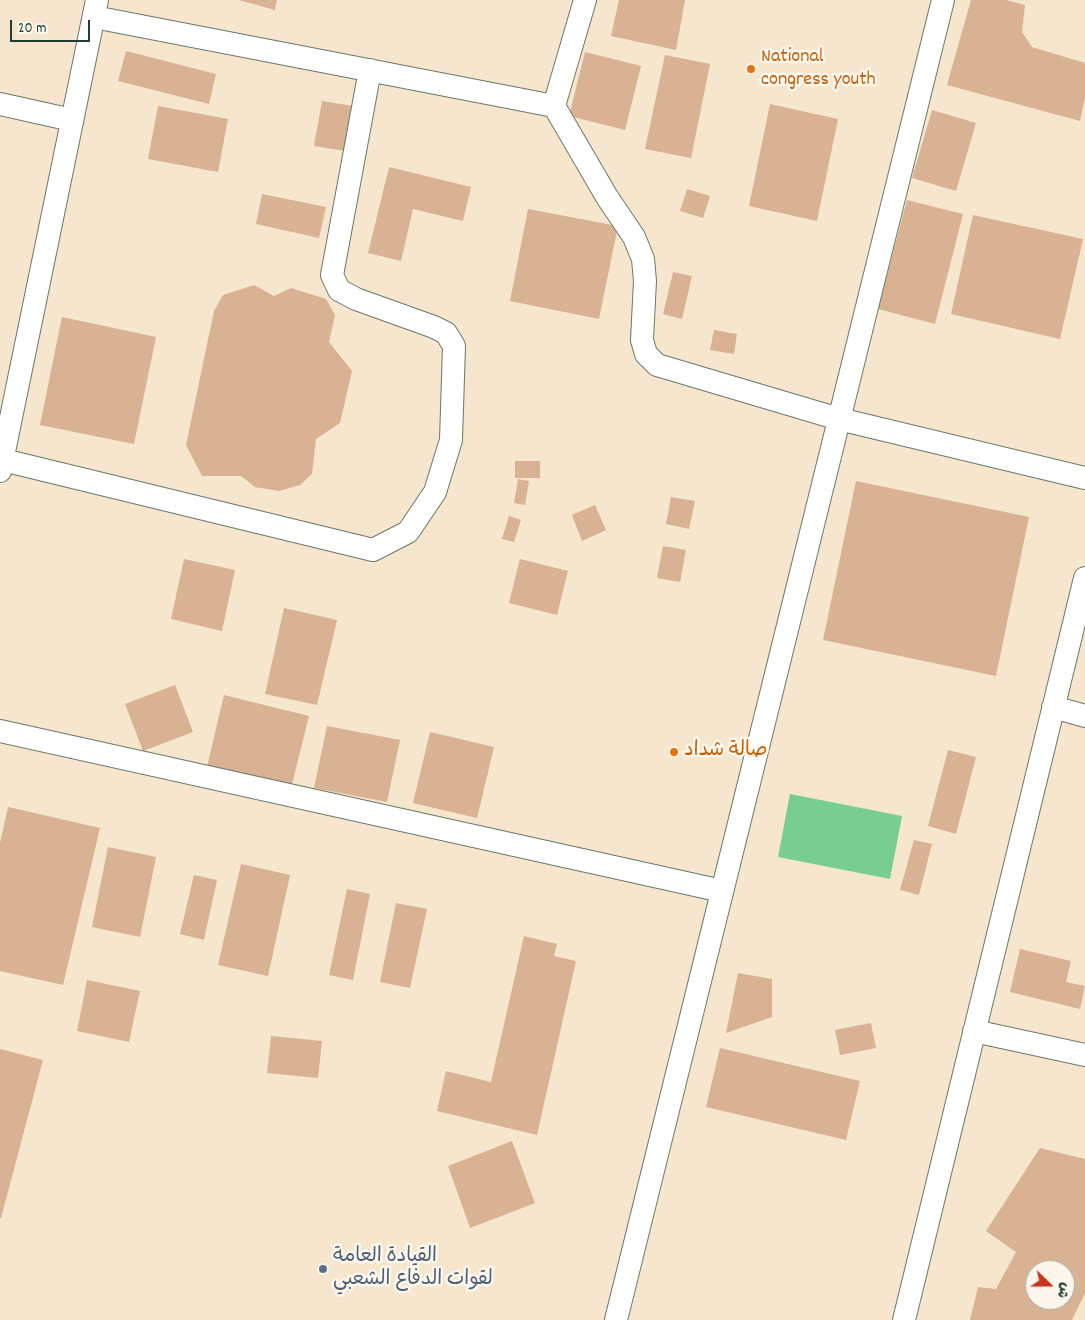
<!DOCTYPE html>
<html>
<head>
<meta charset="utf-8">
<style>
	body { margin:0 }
	#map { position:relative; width:1085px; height:1320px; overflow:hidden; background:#f5e6cd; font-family:Dekko,"Playpen Sans Arabic",sans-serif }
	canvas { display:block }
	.north { position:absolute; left:1025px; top:1260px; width:50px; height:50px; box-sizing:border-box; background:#fbf7ec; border:1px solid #a3ada2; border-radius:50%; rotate:112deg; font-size:14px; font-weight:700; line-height:20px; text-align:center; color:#1f3d34 }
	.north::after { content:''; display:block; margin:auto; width:18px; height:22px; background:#c8321e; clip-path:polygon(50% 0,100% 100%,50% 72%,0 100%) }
	.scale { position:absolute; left:10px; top:20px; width:80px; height:22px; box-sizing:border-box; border:2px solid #1f3d34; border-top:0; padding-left:6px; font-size:15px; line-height:18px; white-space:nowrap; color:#1f3d34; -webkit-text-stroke:4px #fbf7ec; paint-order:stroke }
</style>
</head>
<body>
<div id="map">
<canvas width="1085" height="1320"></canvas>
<div class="north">ش</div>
<div class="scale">20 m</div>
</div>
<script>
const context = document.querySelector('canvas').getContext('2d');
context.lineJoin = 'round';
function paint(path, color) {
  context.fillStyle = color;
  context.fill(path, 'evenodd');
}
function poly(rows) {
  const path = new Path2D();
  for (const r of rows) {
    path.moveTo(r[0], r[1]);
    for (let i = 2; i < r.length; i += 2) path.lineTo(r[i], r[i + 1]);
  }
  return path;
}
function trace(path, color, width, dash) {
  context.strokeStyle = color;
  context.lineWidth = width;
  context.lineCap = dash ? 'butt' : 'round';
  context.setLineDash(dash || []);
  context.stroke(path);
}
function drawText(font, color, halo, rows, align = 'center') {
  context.font = font + ' Dekko,"Playpen Sans Arabic",sans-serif';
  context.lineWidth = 5;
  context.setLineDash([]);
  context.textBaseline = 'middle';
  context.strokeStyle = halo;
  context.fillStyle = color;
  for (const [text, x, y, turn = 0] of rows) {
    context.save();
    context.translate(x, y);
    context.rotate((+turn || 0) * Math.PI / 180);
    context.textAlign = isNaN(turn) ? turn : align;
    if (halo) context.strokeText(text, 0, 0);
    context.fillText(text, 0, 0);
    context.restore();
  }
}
const green = poly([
	[790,794,902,816,890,879,778,857]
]);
const building = poly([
	[239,0,277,0,275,10],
	[619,0,685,0,676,50,611,36],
	[971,0,1006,0,1025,5,1022,32,1032,47,1085,63,1085,97,1080,121,947,85],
	[126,51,216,74,209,104,118,81],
	[585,52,641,66,625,130,569,116],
	[665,55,710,64,691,158,645,149],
	[322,101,353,106,345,151,314,146],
	[770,104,838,119,817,221,749,206],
	[158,106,228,119,218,172,148,159],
	[932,110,976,123,956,191,912,178],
	[389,167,471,187,463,221,413,209,401,261,368,253],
	[687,189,710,196,703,218,680,211],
	[262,194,326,207,319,238,256,224],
	[907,200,963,214,935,324,878,309],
	[528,209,618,226,599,319,510,301],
	[973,215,1083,239,1060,339,951,314],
	[673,272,692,276,682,319,663,314],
	[254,285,274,296,291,288,326,299,335,315,329,342,352,371,340,423,316,439,312,474,300,485,279,491,255,487,241,476,202,476,186,445,214,311,223,295],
	[62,317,156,337,134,444,40,425],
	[714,330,737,334,734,354,710,350],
	[515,461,540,461,540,478,515,478],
	[518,479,529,481,525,505,514,503],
	[856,481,1029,517,996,676,823,640],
	[671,497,695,501,689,529,666,524],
	[595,505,606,530,582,541,572,515],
	[509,516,521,520,514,542,502,539],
	[663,546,686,550,680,582,657,578],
	[184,559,235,570,222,631,171,619],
	[520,559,568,571,557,615,509,603],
	[284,608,337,620,317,705,265,694],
	[175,685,193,732,143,751,125,704],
	[224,695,309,716,290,792,206,771],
	[327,726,400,740,387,802,314,788],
	[430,732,494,747,477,818,413,803],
	[948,750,976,757,956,834,928,826],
	[8,807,100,828,63,985,0,971,0,843],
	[914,840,932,844,919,895,900,890],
	[108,847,156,857,140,937,92,927],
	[241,864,290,875,268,976,218,965],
	[194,875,217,880,204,940,180,934],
	[347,889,370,894,353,980,329,975],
	[396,903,427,909,410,988,380,982],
	[524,936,557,944,554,956,576,961,537,1135,437,1111,446,1071,491,1082],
	[1020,949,1071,961,1066,982,1085,986,1080,1009,1010,992],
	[738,973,772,979,772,1017,726,1033],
	[87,980,140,991,129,1042,77,1031],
	[871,1023,876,1048,840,1055,835,1030],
	[271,1036,322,1041,318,1078,267,1073],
	[720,1048,860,1081,846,1140,706,1107],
	[0,1049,43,1060,1,1218,0,1218],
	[512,1141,535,1203,470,1228,448,1166],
	[1040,1148,1085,1159,1085,1293,1072,1320,970,1320,978,1287,996,1289,1016,1252,986,1231],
	[1035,1270,1065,1270,1065,1300,1035,1300]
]);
const minor = poly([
	[585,0,554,106,607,197,634,237,643,259,645,281,642,340,646,354,657,365,839,419,1085,478],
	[94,17,554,106],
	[0,104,72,120],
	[3,460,373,550,408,532,435,492,451,440,454,346,446,333,434,327,356,299,339,290,332,275,370,70],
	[0,471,97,0],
	[1053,707,1085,716],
	[0,731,722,891],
	[974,1031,1085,1055],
	[616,1320,943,0],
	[904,1320,1085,578]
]);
const markers = [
	[751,69,5,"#e8710a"],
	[674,752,5,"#e8710a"],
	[323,1269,5,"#5c6f8a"]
];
const foodNames = [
	["National",761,58],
	["congress youth",761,81],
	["صالة شداد",684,752]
];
const serviceNames = [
	["القيادة العامة",333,1258],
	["لقوات الدفاع الشعبي",333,1281]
];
paint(green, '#78ce92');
paint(building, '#d9b293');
trace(minor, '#6a786a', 24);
trace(minor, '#fff', 22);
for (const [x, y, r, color] of markers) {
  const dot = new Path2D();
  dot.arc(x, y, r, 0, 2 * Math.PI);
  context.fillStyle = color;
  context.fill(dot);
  trace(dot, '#fbf7ec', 2);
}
drawText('20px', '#c56008', '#fbf7ec', foodNames, 'left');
drawText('20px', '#4e5e75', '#fbf7ec', serviceNames, 'left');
</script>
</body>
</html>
